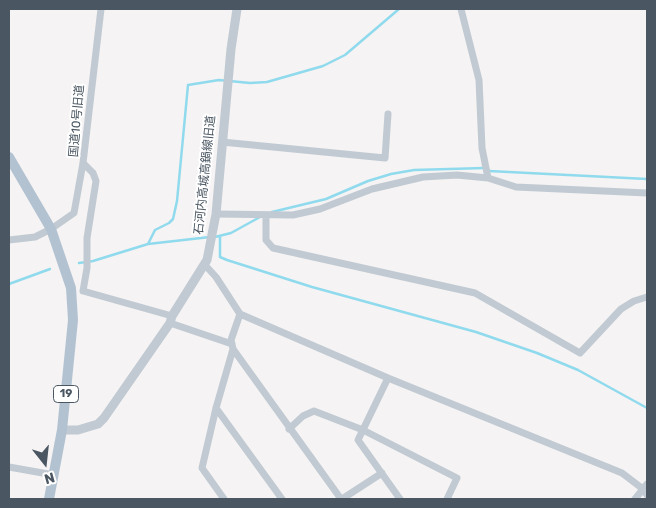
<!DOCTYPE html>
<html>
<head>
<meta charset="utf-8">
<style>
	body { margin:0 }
	#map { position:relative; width:656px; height:508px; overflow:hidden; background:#f5f3f3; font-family:Rubik,sans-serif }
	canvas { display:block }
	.frame { position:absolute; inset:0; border:10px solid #4a5661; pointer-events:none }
	.north { position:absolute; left:20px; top:438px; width:50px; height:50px; -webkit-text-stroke:4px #fff; paint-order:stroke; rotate:164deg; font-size:14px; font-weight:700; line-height:20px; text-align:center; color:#4a5661 }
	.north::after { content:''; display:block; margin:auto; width:18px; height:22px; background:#4a5661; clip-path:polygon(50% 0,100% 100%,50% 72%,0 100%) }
</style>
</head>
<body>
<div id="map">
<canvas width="656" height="508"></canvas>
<div class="frame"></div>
<div class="north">N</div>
</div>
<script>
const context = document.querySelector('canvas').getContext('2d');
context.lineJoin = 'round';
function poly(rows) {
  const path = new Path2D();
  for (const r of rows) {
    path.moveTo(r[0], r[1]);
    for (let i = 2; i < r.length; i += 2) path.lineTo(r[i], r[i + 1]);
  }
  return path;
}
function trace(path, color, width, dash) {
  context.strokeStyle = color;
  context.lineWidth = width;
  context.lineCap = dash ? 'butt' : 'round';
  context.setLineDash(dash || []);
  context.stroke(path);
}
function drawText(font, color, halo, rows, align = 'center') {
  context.font = font + ' Rubik,"Noto Sans JP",sans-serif';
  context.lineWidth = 4;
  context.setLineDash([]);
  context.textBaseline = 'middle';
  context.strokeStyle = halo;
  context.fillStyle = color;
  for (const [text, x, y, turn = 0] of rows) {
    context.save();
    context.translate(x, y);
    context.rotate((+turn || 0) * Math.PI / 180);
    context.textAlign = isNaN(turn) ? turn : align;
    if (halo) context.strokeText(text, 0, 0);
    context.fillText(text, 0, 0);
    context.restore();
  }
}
const stream = poly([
	[489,171,647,179],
	[272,212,326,199,368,181,391,174,414,170,484,168],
	[220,236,220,257,227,260,312,287,476,332,537,353,578,370,647,408],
	[215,237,231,233,260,217],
	[148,244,155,230,169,223,173,219,177,201,188,85,219,80,250,83,267,82,323,66,345,55,399,9],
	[79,263,93,261,148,244,210,237],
	[9,284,50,269]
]);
const minor = poly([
	[461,9,479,80,482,148,488,178],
	[222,142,385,158,388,114],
	[83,163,93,173,96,181,87,238,87,268,83,291,172,316],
	[216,214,293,215,320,209,372,189,423,177,457,175,488,178,516,187,647,193],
	[266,215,266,240,273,248,475,293,580,353,621,309,634,301,647,297],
	[9,240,35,237,51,229,74,213,83,163,101,9],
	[205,265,216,277,240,314,388,378,622,473,643,489,647,495],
	[240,314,231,340,233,349,341,499],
	[170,323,232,344],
	[388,378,358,440,400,499],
	[216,408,282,499],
	[289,429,303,416,314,411,363,430,457,478,447,499],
	[9,467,54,475],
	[224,499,202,468,216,408,233,349],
	[342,499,382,473],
	[635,499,647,484]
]);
const tertiary = poly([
	[62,430,78,430,98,424,104,418,170,323,172,316,207,260,216,214,231,49,237,9]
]);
const primary = poly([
	[9,157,51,229,71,288,73,320,62,430,49,499]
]);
const shields = [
	[66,394,25]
];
const shieldNames = [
	["19",66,394]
];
const streetNames = [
	["国道10号旧道",77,121,-85],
	["石河内高城高鍋線旧道",205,175,-84]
];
trace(stream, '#90daee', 2.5);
trace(minor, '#c1cad2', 7);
trace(tertiary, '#c1cad2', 9);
trace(primary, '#b3c2d1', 10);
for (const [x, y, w] of shields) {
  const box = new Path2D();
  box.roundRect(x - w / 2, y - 8.5, w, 17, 4);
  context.fillStyle = '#fff';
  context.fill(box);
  trace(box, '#4a5661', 1);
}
drawText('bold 11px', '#4a5661', null, shieldNames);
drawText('12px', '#4a5661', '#fff', streetNames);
</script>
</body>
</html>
